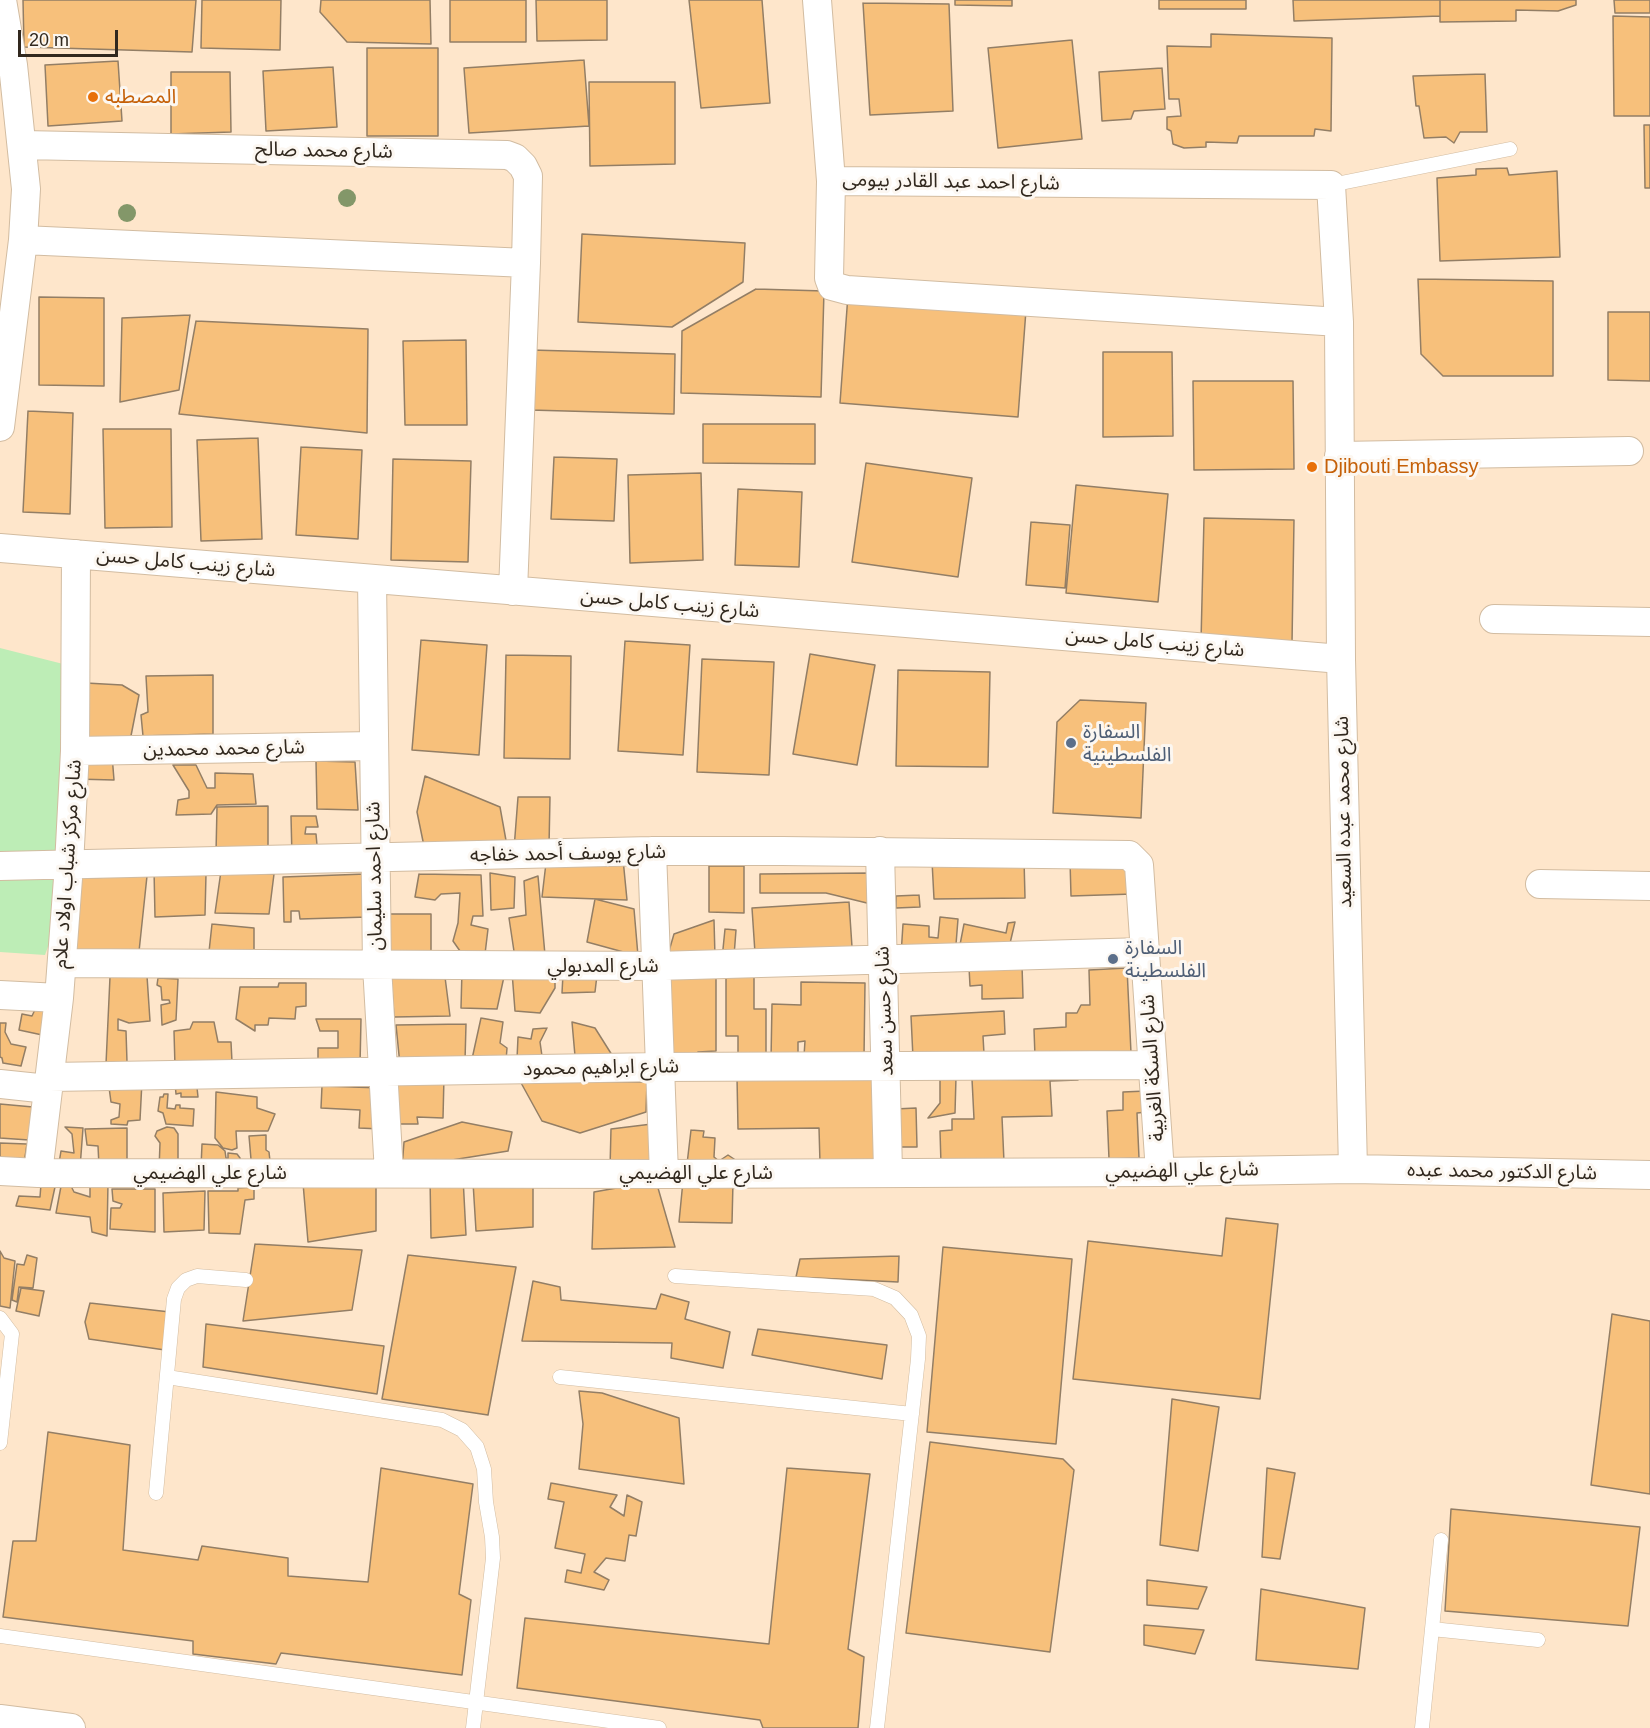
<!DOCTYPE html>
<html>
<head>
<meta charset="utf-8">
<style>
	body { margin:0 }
	#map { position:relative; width:1650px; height:1728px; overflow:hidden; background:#fee6cb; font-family:Helvetica,sans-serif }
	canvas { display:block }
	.scale { position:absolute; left:18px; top:30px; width:100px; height:27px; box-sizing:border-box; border:3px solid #31281e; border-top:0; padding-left:8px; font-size:18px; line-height:21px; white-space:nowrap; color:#31281e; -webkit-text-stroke:4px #fcf7f1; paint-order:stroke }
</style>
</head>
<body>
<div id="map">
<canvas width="1650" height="1728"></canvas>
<div class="scale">20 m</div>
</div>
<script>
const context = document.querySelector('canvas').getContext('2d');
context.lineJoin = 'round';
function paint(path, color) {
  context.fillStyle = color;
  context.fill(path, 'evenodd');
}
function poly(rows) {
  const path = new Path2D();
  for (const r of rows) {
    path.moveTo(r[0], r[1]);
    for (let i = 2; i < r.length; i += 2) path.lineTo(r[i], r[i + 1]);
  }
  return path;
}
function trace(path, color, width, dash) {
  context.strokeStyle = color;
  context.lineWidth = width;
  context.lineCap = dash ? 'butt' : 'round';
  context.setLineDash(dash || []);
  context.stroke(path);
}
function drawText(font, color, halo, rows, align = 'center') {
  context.font = font + ' Helvetica,"Noto Sans Arabic",sans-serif';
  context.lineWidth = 6;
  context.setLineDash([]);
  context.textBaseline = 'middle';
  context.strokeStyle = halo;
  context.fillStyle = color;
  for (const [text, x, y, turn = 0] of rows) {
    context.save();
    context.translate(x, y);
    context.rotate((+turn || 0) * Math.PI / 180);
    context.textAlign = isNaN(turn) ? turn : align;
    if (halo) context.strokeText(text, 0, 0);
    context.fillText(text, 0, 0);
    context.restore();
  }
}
const green = poly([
	[0,648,75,667,61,854,0,852],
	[64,869,64,902,45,955,0,952,0,870]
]);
const building = poly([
	[23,0,196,0,192,52,24,47,23,0],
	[202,0,281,0,280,50,201,48,202,0],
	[321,0,430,0,431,44,347,42,320,12,321,0],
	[450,0,526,0,526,42,450,42,450,0],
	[536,0,607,0,607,40,537,41,536,0],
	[689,0,762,0,770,103,701,108,689,0],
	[955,0,1012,0,1012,6,955,5,955,0],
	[1159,0,1246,0,1246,9,1159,9,1159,0],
	[1293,0,1440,0,1440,16,1294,21,1293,0],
	[1440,0,1576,0,1576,5,1558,11,1516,10,1516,21,1440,22,1440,0],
	[1614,0,1650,0,1650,13,1615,13,1614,0],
	[863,3,949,4,953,111,870,115,863,3],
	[1613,16,1650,17,1650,116,1614,116,1613,16],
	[1211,34,1332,38,1331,131,1315,129,1314,136,1239,136,1237,143,1206,142,1206,147,1184,148,1173,144,1171,131,1167,129,1167,117,1181,116,1179,99,1169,99,1167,46,1211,47,1211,34],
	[1072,40,1082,139,998,148,988,48,1072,40],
	[367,48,438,48,438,136,367,136,367,48],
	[584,60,589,126,469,133,464,68,584,60],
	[118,61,122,121,48,126,45,65,118,61],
	[333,67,337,127,266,131,263,71,333,67],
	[1162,68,1165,109,1134,111,1131,119,1102,121,1099,72,1162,68],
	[171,72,230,72,231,132,171,134,171,72],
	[1485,74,1487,132,1460,132,1454,143,1446,137,1424,138,1419,106,1416,106,1413,76,1485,74],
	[589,82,675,82,675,164,590,166,589,82],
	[1644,125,1650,125,1650,188,1645,188,1644,125],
	[1507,168,1509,175,1557,171,1560,257,1440,261,1437,178,1476,175,1476,169,1507,168],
	[582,234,745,243,743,282,672,327,578,322,582,234],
	[1418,279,1553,281,1553,376,1443,376,1421,354,1418,279],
	[756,289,824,291,821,397,681,393,682,331,756,289],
	[848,295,1026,310,1018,417,840,403,848,295],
	[39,297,104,298,104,386,39,385,39,297],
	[1608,312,1650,312,1650,381,1608,380,1608,312],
	[190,315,179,390,120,402,122,318,190,315],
	[196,321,368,329,367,433,179,414,196,321],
	[466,340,467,425,405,425,403,341,466,340],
	[531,350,675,354,674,414,530,410,531,350],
	[1103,352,1172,352,1173,436,1103,437,1103,352],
	[1193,381,1293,381,1294,469,1194,470,1193,381],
	[28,411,73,413,70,514,23,512,28,411],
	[703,424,815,424,815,464,703,463,703,424],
	[103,429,171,429,172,527,105,528,103,429],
	[258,438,262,539,201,541,197,440,258,438],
	[301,447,362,450,358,539,296,535,301,447],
	[554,457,617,459,614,521,551,519,554,457],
	[393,459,471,461,468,562,391,560,393,459],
	[866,463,972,478,958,577,852,562,866,463],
	[701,473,703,560,630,563,628,475,701,473],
	[1076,485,1168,494,1158,602,1066,593,1076,485],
	[738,489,802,492,799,567,735,565,738,489],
	[1204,518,1294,520,1292,643,1201,641,1204,518],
	[1031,522,1070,525,1065,588,1026,585,1031,522],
	[421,640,487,645,479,755,412,750,421,640],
	[625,641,690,645,683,755,618,751,625,641],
	[810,654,875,665,857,765,793,754,810,654],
	[506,655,571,656,570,759,504,758,506,655],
	[702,659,774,662,769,775,697,772,702,659],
	[898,670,990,672,988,767,896,766,898,670],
	[213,675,213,734,143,736,141,715,148,712,146,676,213,675],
	[86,683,122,685,139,695,129,746,87,742,86,683],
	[1080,700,1146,703,1141,818,1053,813,1057,722,1080,700],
	[112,755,114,780,75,779,77,756,112,755],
	[316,761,355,762,358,810,317,809,316,761],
	[173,765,196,765,207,788,215,788,215,773,253,774,256,804,217,805,211,814,176,815,178,800,189,798,189,791,173,765],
	[425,776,500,807,507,846,425,851,417,812,425,776],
	[518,797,550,797,549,846,514,849,518,797],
	[268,806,268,852,216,853,217,807,268,806],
	[291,816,316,816,318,827,306,827,305,834,316,834,318,856,292,858,291,816],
	[623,859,627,900,542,897,546,863,623,859],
	[1024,859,1025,898,934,899,932,861,1024,859],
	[1132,859,1133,894,1071,896,1070,861,1132,859],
	[709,866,744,866,744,913,709,912,709,866],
	[154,869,206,874,205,915,155,917,154,869],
	[221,871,274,874,269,914,215,913,221,871],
	[490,873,515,877,514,908,491,910,490,873],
	[871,873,871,904,826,893,760,893,760,874,871,873],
	[366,874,368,917,300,919,299,911,291,911,291,922,284,922,283,877,366,874],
	[419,874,481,875,483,916,473,916,471,925,488,929,485,954,460,951,453,941,458,923,460,893,441,894,435,900,415,897,419,874],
	[147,876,138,961,69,960,77,878,147,876],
	[538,876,545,955,515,958,509,918,526,915,524,881,538,876],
	[919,895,920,907,896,908,896,896,919,895],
	[595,899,634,909,638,956,587,942,595,899],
	[849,902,852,947,755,953,752,908,849,902],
	[388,914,431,914,431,955,384,960,388,914],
	[940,917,958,919,955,957,901,955,903,924,929,926,929,937,938,938,940,917],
	[714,920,715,957,667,958,674,934,714,920],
	[1015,922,1008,952,958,955,964,924,1006,933,1008,923,1015,922],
	[212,924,254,928,254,961,208,961,212,924],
	[725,929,736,930,734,956,722,959,725,929],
	[1022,965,1023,998,982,999,982,985,970,986,969,967,1022,965],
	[1127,968,1131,1053,1035,1057,1034,1029,1066,1027,1066,1013,1077,1013,1081,1005,1090,1005,1089,970,1127,968],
	[462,970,505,972,497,1009,461,1008,462,970],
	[512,972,555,972,555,988,540,1013,515,1011,512,972],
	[726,972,754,972,754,1009,766,1009,766,1055,738,1056,738,1036,726,1036,726,972],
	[563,974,597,975,595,992,562,993,563,974],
	[147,976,150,1021,129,1023,118,1019,118,1030,126,1031,127,1062,106,1064,110,977,147,976],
	[391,976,445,977,450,1016,394,1017,391,976],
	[668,977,716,977,716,1051,698,1052,695,1057,669,1056,668,977],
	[158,978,178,979,176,1020,162,1025,161,1005,170,1003,169,1000,162,1000,161,987,157,985,158,978],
	[801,982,865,983,864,1057,804,1056,805,1041,798,1042,798,1060,771,1060,772,1004,801,1005,801,982],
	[279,983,306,983,306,1006,296,1007,295,1019,269,1018,268,1025,255,1025,255,1031,236,1019,240,987,278,987,279,983],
	[39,1001,52,1004,47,1036,19,1030,22,1014,32,1016,39,1001],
	[1004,1011,1005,1034,983,1036,984,1054,913,1058,911,1016,1004,1011],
	[481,1018,503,1022,500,1043,507,1048,506,1061,472,1059,481,1018],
	[316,1019,361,1019,360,1065,318,1064,318,1048,338,1048,338,1031,320,1031,316,1019],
	[193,1022,214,1022,218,1042,231,1042,232,1062,175,1067,174,1031,190,1029,193,1022],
	[572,1022,595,1028,612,1055,575,1056,572,1022],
	[0,1023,6,1023,5,1032,11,1044,26,1047,21,1066,3,1063,2,1058,0,1057,0,1023],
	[466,1024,465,1061,400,1065,396,1025,466,1024],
	[547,1028,540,1042,542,1056,517,1059,518,1037,531,1039,533,1029,547,1028],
	[444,1077,443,1118,417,1117,418,1124,388,1124,389,1080,444,1077],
	[737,1077,875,1079,877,1162,820,1163,819,1128,738,1129,737,1077],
	[940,1077,956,1077,955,1113,928,1118,940,1103,940,1077],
	[196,1078,198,1097,181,1097,181,1093,176,1094,175,1083,196,1078],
	[972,1079,1078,1080,1050,1081,1052,1116,1002,1117,1004,1162,941,1164,940,1131,952,1130,952,1119,974,1119,972,1079],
	[108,1080,142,1081,140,1120,128,1121,127,1125,111,1124,111,1120,119,1117,120,1104,111,1102,108,1080],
	[520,1081,647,1082,646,1112,580,1133,542,1121,520,1081],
	[322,1086,382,1088,381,1129,359,1128,360,1110,321,1108,322,1086],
	[1146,1091,1147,1112,1137,1113,1139,1158,1109,1159,1107,1111,1123,1110,1123,1092,1146,1091],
	[216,1092,257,1097,257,1108,275,1114,268,1131,236,1131,237,1148,232,1150,223,1148,215,1138,216,1092],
	[164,1094,168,1094,167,1108,175,1109,176,1105,180,1105,180,1108,194,1109,193,1126,166,1124,163,1113,158,1111,160,1097,163,1097,164,1094],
	[0,1104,33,1107,29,1140,0,1138,0,1104],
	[916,1108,917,1147,896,1147,895,1109,916,1108],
	[462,1122,512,1132,508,1151,402,1168,404,1142,462,1122],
	[652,1124,654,1160,610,1169,611,1129,652,1124],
	[65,1127,83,1128,80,1168,58,1169,61,1151,74,1153,72,1134,65,1127],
	[167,1127,174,1128,178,1134,178,1170,159,1170,160,1143,155,1136,157,1131,167,1127],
	[127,1128,127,1166,99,1166,98,1146,87,1145,85,1129,127,1128],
	[691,1130,704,1131,703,1137,715,1138,714,1157,719,1161,728,1155,737,1161,687,1164,691,1130],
	[266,1135,266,1150,269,1152,271,1170,252,1171,249,1136,266,1135],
	[0,1143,27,1144,23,1170,0,1169,0,1143],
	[202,1144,218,1145,225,1151,226,1158,228,1159,228,1153,237,1154,240,1158,240,1170,201,1168,202,1144],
	[430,1177,463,1177,466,1235,431,1238,430,1177],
	[68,1180,74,1192,90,1197,90,1183,108,1183,107,1236,92,1232,90,1217,56,1213,62,1181,68,1180],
	[656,1181,675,1247,592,1249,594,1192,656,1181],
	[683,1181,733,1182,732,1223,679,1222,683,1181],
	[376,1182,376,1231,308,1242,303,1183,376,1182],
	[473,1182,533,1186,533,1227,476,1231,473,1182],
	[41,1184,55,1187,50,1210,16,1206,19,1196,40,1197,41,1184],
	[254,1187,254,1199,245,1200,240,1234,209,1233,208,1191,238,1191,238,1188,254,1187],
	[112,1189,155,1189,155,1232,110,1229,111,1208,120,1208,122,1204,113,1201,112,1189],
	[205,1191,204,1230,164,1232,163,1193,205,1191],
	[1226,1218,1278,1224,1260,1399,1073,1379,1088,1241,1222,1256,1226,1218],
	[255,1244,362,1250,352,1310,243,1321,255,1244],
	[943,1247,1072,1259,1056,1444,927,1432,943,1247],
	[0,1251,4,1258,15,1261,10,1308,0,1306,0,1251],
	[27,1255,37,1258,33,1288,19,1287,17,1302,12,1300,17,1264,24,1265,27,1255],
	[408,1255,516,1267,488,1415,382,1399,408,1255],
	[899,1256,898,1282,796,1277,800,1259,899,1256],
	[533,1281,560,1287,561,1300,656,1309,661,1294,689,1302,685,1319,730,1332,723,1368,671,1358,672,1343,522,1341,533,1281],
	[21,1288,44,1291,39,1316,16,1311,21,1288],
	[90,1303,170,1312,165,1350,89,1339,85,1322,90,1303],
	[1612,1314,1650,1321,1650,1494,1591,1485,1612,1314],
	[206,1324,384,1346,377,1394,203,1367,206,1324],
	[758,1329,887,1345,882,1379,752,1355,758,1329],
	[579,1391,602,1393,679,1418,684,1484,579,1469,583,1424,579,1391],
	[1172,1399,1219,1407,1198,1551,1160,1545,1172,1399],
	[48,1432,130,1445,123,1550,198,1560,202,1546,288,1558,288,1576,368,1582,381,1468,473,1484,459,1594,471,1600,462,1675,281,1653,276,1664,193,1654,193,1641,3,1617,13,1541,36,1541,48,1432],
	[930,1442,1063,1459,1074,1470,1050,1652,906,1633,930,1442],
	[787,1468,870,1474,848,1649,864,1657,858,1728,763,1728,760,1720,517,1688,525,1618,769,1644,787,1468],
	[1267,1468,1295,1473,1280,1559,1262,1557,1267,1468],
	[551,1483,617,1495,610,1507,624,1516,627,1495,642,1502,636,1536,629,1535,625,1561,606,1558,594,1572,609,1580,604,1590,565,1582,567,1570,581,1573,585,1554,555,1548,564,1502,548,1499,551,1483],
	[1451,1509,1640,1527,1628,1626,1445,1611,1451,1509],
	[1147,1580,1207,1587,1198,1609,1147,1605,1147,1580],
	[1261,1589,1365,1608,1358,1669,1256,1660,1261,1589],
	[1144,1625,1204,1630,1195,1654,1144,1645,1144,1625]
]);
const service = poly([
	[1331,185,1510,149],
	[675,1276,874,1289,895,1298,911,1315,919,1336,918,1359,877,1728],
	[0,1318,12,1334,0,1443],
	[167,1377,442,1420,462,1430,477,1447,484,1469,486,1502,492,1537,493,1558,473,1728],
	[560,1377,912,1414],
	[156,1493,174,1299,178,1288,186,1280,197,1276,246,1280],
	[1432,1629,1538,1640],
	[0,1636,659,1728],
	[1422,1728,1441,1540]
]);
const minor = poly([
	[817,0,831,181,829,278,832,286,847,290,1339,322],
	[23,145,507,155,515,158,523,166,528,176,526,263,513,591],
	[831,181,1331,185,1339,322,1341,659,1353,1169],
	[23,240,526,263],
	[0,427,23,240,26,189,13,65,2,0],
	[1339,456,1629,451],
	[0,548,1341,659],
	[372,579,377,966,389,1173],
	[1494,619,1650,622],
	[75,751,374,746],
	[652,851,664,1174],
	[880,851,888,1171],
	[0,866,652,851,782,851,1129,855,1139,865,1160,1172],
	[1540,884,1650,886],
	[62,963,656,966,1144,952],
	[0,995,59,998],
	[50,1077,660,1067,1152,1065],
	[0,1084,48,1089],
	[0,1171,38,1173,664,1174,1160,1172,1353,1169,1650,1175],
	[38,1173,59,998,69,865,75,751,76,554],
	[0,1719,71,1728]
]);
const trees = [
	[347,198],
	[127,213]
];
const markers = [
	[93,97,6,"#e8710a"],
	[1312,467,6,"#e8710a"],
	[1071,743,6,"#5c6f8a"],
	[1113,959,6,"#5c6f8a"]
];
const foodNames = [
	["المصطبه",105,97],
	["Djibouti Embassy",1324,467]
];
const streetNames = [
	["شارع محمد صالح",324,151,1],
	["شارع احمد عبد القادر بيومى",951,182,1],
	["شارع زينب كامل حسن",186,563,5],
	["شارع زينب كامل حسن",670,604,5],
	["شارع زينب كامل حسن",1155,643,5],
	["شارع محمد محمدين",224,749,-1],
	["شارع محمد عبده السعيد",1344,812,-91],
	["شارع يوسف أحمد خفاجه",568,854,-1],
	["شارع مركز شباب اولاد علام",68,864,-86],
	["شارع احمد سليمان",375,876,-91],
	["شارع المدبولي",603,966],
	["شارع حسن سعد",885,1011,-92],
	["شارع ابراهيم محمود",601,1068,-1],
	["شارع السكة الغربية",1153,1068,-94],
	["شارع علي الهضيمي",1182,1171,-1],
	["شارع الدكتور محمد عبده",1502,1172,1],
	["شارع علي الهضيمي",210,1173],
	["شارع علي الهضيمي",696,1173]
];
const serviceNames = [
	["السفارة",1083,732],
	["الفلسطينية",1083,755],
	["السفارة",1125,948],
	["الفلسطينة",1125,971]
];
paint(green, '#bdedb6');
paint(building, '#f7c07b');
trace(building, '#937e65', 1.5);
trace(service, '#d2bca1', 15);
trace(minor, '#d2bca1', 30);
trace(service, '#fff', 14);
trace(minor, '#fff', 28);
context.fillStyle = '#839769';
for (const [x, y] of trees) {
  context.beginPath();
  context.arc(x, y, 9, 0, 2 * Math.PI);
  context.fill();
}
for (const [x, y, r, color] of markers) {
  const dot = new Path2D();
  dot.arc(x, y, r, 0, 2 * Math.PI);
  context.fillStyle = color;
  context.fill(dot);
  trace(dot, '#fcf7f1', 2);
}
drawText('20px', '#c56008', '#fcf7f1', foodNames, 'left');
drawText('20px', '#31281e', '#fcf7f1', streetNames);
drawText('20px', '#4e5e75', '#fcf7f1', serviceNames, 'left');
</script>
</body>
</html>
